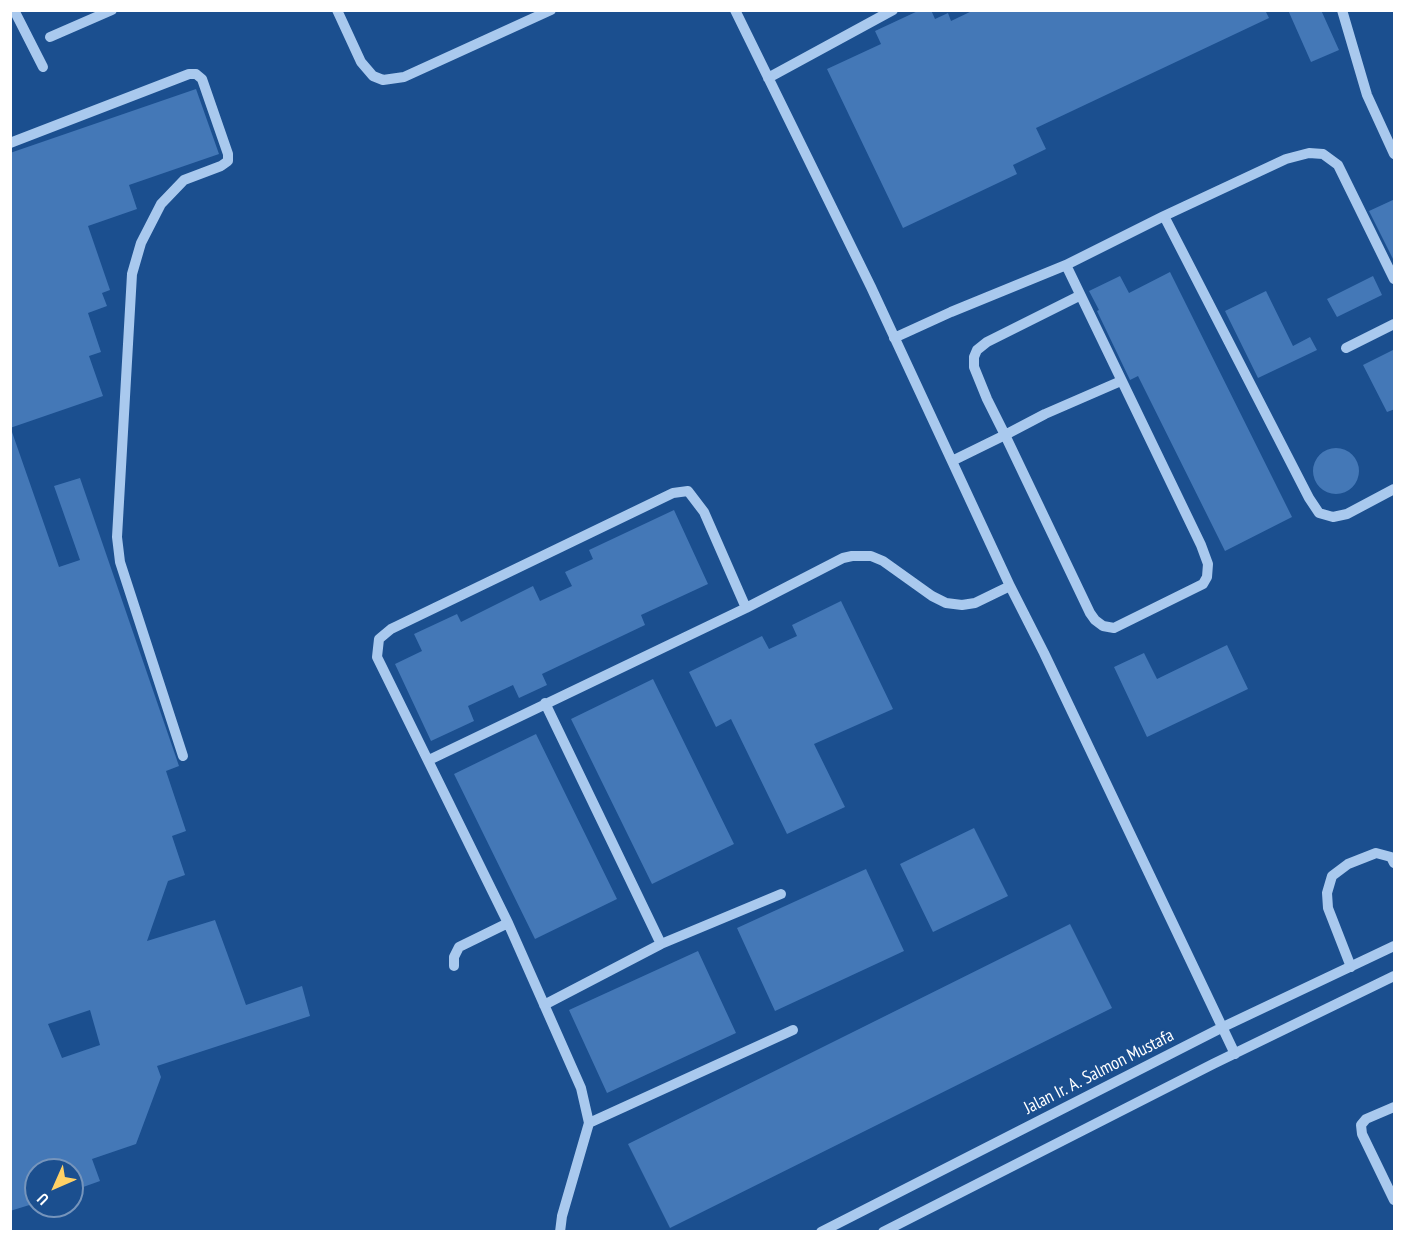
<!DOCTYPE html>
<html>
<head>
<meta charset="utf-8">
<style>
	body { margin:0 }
	#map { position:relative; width:1405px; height:1242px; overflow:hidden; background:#1b4f8f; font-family:"PT Sans Narrow",sans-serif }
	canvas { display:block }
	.frame { position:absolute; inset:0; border:12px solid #fff; pointer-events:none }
	.north { position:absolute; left:24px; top:1158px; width:60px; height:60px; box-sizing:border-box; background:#1b4f8f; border:2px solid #7695bc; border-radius:50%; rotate:225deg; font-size:16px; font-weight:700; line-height:24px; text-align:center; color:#fff }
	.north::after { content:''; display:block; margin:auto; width:21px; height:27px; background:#ffd166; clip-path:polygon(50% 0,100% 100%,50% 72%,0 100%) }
</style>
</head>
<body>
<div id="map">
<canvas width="1405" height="1242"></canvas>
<div class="frame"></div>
<div class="north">U</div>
</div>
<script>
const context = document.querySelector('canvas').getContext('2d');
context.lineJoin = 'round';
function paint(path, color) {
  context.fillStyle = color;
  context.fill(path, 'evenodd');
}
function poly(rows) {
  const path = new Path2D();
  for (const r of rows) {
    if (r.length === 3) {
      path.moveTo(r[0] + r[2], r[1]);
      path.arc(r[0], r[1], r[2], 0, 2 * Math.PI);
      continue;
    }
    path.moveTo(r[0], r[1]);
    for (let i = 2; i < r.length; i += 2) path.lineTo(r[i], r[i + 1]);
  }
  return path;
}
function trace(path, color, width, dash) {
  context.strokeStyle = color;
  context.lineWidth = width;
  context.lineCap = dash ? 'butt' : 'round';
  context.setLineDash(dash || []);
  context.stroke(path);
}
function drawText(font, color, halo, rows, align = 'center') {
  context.font = font + ' "PT Sans Narrow",sans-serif';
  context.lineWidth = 4.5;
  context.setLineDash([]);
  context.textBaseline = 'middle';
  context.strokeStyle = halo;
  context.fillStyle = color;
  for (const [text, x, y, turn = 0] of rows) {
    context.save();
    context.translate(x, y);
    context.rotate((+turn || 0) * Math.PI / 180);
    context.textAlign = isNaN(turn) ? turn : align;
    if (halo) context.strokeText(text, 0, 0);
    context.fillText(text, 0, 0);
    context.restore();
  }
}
const building = poly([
	[920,10,931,10,935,19,948,13,951,21,974,10,1265,10,1269,18,1036,128,1046,149,1013,165,1017,174,903,228,827,69,881,44,875,31],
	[1288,10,1321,10,1339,50,1311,62],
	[196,89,219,154,129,185,137,209,88,226,110,290,102,293,107,306,88,313,101,352,89,356,103,396,10,428,10,153],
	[1395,199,1395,263,1369,211],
	[1170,272,1292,517,1225,551,1138,376,1130,380,1097,311,1099,310,1089,291,1120,276,1129,293],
	[1373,276,1382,295,1337,317,1327,299],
	[1266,291,1293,346,1310,337,1317,350,1258,378,1225,311],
	[1395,349,1395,409,1387,412,1363,365],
	[12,432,59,567,80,560,54,486,80,478,179,766,166,771,186,831,172,836,185,875,168,881,147,941,215,920,246,1005,302,986,310,1016,157,1066,161,1077,136,1144,92,1159,100,1181,72,1191,72,1170,36,1170,36,1203,10,1211,10,433],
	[90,1010,100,1045,62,1058,48,1024],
	[1336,471,23],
	[674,510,708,584,641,615,645,625,542,674,547,685,519,698,513,685,468,706,474,721,431,741,395,664,422,651,414,634,457,614,461,622,533,586,540,601,572,586,565,572,593,559,589,550],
	[841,601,893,709,814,744,845,807,787,834,731,719,716,727,689,672,762,636,769,649,797,636,792,625],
	[1227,645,1248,689,1147,737,1114,667,1144,653,1157,679],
	[653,679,734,844,652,884,571,719],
	[536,734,617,899,535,939,454,774],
	[974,828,1008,896,933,932,900,864],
	[866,869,904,951,775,1011,737,928],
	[1070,924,1112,1008,670,1228,628,1144],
	[698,951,736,1033,607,1093,569,1010]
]);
const minor = poly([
	[14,10,43,67],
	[337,10,361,62,373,76,383,80,404,77,551,10],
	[735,10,871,287,1010,586,1044,653,1235,1054],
	[1342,10,1367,95,1394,154],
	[50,37,112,10],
	[768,78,893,10],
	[10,143,189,74,196,74,202,79,228,154,228,161,221,166,184,180,161,204,141,243,132,274,117,537,120,562,183,756],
	[1164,216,1309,498,1319,513,1333,517,1347,514,1394,489],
	[1079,296,987,342,977,350,974,357,974,367,987,399,1005,435,1045,414,1121,381],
	[894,338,951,312,1066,265,1164,216,1286,159,1309,153,1323,154,1338,165,1394,279],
	[1346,348,1394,324],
	[952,461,1005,435,1090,613,1095,620,1103,626,1114,628,1203,584,1207,577,1208,564,1201,545,1066,265],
	[545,703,661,944],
	[429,760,746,608,843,558,852,556,871,556,883,561,932,596,946,603,962,605,975,603,1010,586],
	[454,966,454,957,459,947,508,923],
	[1351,967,1328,908,1327,893,1332,876,1348,864,1376,853,1391,857,1394,863],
	[544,1005,661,944,781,894],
	[1394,1107,1366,1119,1361,1125,1362,1134,1394,1200],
	[589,1123,793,1030],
	[560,1232,562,1216,589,1123,581,1088,508,923,377,657,379,639,391,629,673,493,688,491,704,512,746,608],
	[821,1232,1223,1027,1394,946],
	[883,1232,1213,1064,1394,976]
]);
const streetNames = [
	["Jalan Ir. A. Salmon Mustafa",1099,1072,-27]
];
paint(building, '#4478b7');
trace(minor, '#a9c9ee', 10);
drawText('18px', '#fff', '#1b4f8f', streetNames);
</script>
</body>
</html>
